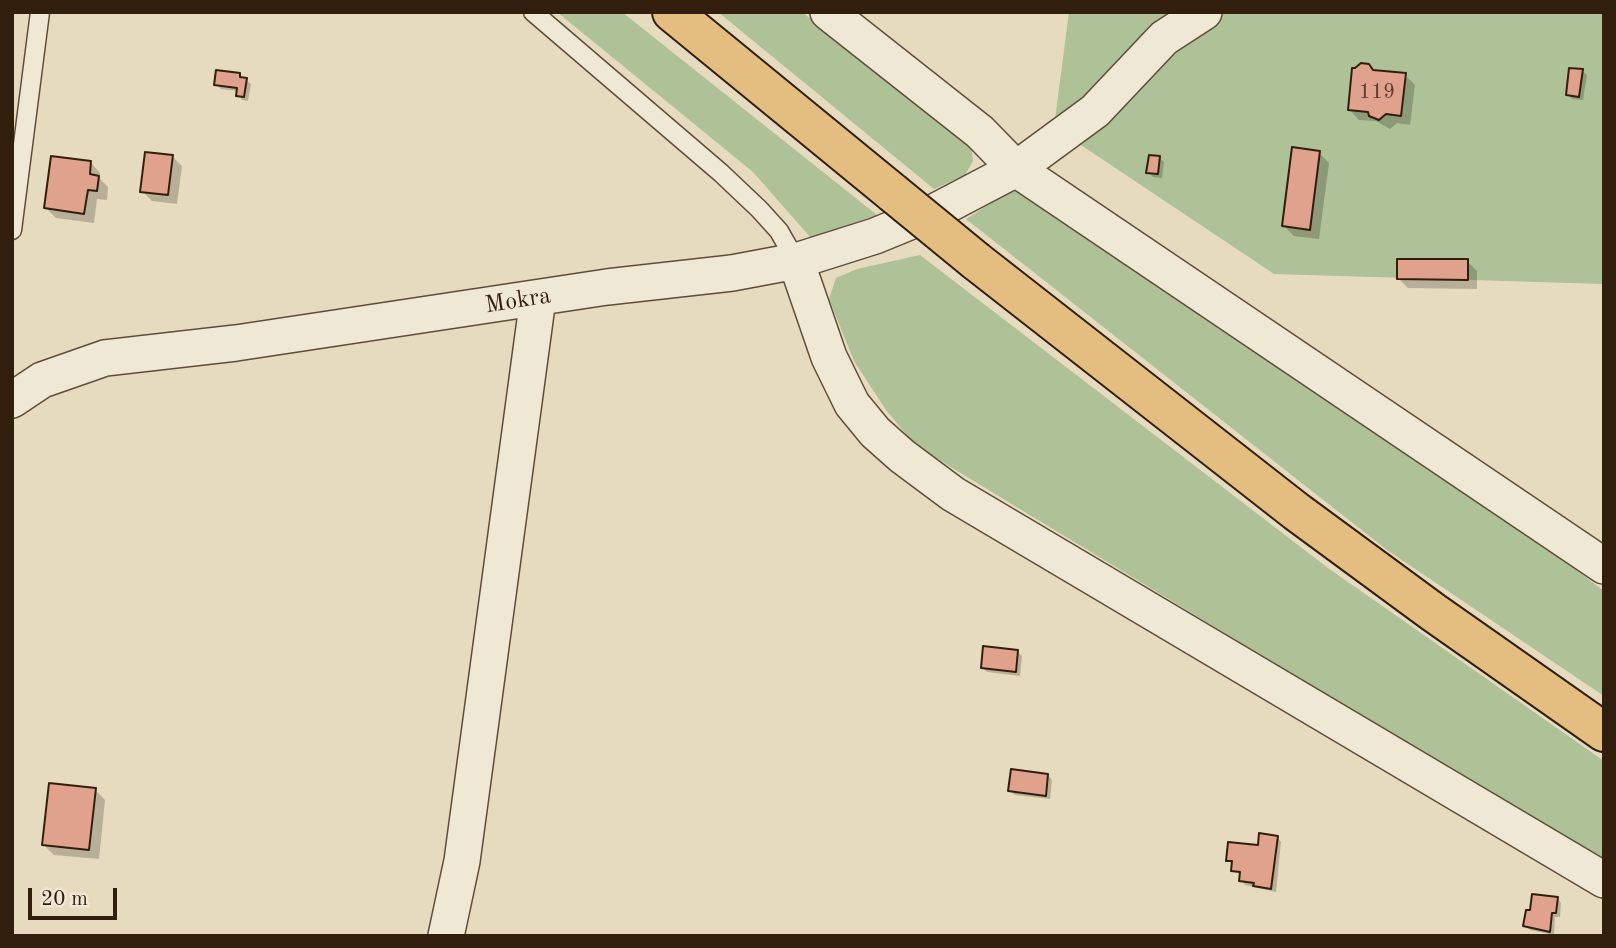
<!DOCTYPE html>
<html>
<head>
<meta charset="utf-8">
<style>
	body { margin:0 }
	#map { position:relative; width:1616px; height:948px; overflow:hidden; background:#e7dbbf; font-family:"Old Standard TT",serif }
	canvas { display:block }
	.frame { position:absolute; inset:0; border:14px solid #321e0d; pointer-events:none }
	.scale { position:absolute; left:28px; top:888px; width:89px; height:32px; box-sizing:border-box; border:4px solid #321e0d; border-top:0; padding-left:9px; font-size:21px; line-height:24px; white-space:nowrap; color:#321e0d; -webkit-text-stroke:5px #efe8d5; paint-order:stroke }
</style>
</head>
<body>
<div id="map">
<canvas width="1616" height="948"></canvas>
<div class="frame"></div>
<div class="scale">20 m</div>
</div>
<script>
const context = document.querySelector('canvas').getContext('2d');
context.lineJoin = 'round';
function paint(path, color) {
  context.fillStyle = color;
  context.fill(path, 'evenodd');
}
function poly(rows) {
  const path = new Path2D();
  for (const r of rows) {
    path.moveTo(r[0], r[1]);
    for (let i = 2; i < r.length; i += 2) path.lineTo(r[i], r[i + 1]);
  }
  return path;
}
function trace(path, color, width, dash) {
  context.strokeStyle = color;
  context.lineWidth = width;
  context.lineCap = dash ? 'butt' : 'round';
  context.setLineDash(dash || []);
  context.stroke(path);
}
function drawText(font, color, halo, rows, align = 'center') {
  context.font = font + ' "Old Standard TT",serif';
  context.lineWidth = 7;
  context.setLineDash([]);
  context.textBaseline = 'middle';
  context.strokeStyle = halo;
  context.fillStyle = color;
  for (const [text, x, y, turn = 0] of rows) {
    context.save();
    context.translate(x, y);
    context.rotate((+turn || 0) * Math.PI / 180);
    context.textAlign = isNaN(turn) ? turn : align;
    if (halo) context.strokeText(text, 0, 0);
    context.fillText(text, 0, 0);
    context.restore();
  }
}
const green = poly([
	[557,12,622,12,877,215,811,238,753,172],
	[718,12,802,12,971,146,973,161,965,175,934,189],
	[1069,12,1604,12,1604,284,1274,274,1054,127],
	[1015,188,1524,531,1604,591,1604,696,1387,550,966,219],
	[920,255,1328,568,1604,761,1604,863,916,446,886,410,854,361,829,299,836,278,857,269]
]);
const shadow = poly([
	[1582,71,1587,75,1583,100,1572,99,1568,94],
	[1375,72,1405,75,1415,85,1410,125,1397,123,1390,129,1376,121,1359,120,1350,110],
	[239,75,251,84,248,101,242,100,238,95,238,91,221,89,216,84],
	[1319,153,1329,163,1319,239,1294,236,1284,226],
	[172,156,182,166,177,204,152,201,142,191],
	[1159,158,1164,162,1162,178,1153,177,1148,172],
	[91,163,100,173,100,179,108,187,107,200,97,199,94,223,56,218,46,208],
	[1467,261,1477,271,1477,289,1408,288,1398,278],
	[1017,651,1022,656,1020,676,987,672,983,668],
	[1048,775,1052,780,1050,799,1015,795,1010,791],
	[95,790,105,800,99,859,54,855,44,845],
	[1277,837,1281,842,1276,892,1245,885,1241,880,1241,875,1233,870,1233,865,1228,860,1260,847],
	[1557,898,1561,903,1560,917,1555,917,1554,935,1530,930,1525,926]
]);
const building = poly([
	[1361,63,1369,64,1373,70,1406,73,1401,116,1386,114,1379,120,1369,116,1368,112,1348,110,1352,68,1355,68,1361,63],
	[1569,68,1583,69,1579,97,1566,95,1569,68],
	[216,70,240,73,240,77,247,78,244,97,236,96,237,88,214,85,216,70],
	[1292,147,1320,151,1310,230,1282,226,1292,147],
	[145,152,173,155,168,195,140,192,145,152],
	[1149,155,1160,156,1158,174,1146,173,1149,155],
	[51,156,91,161,90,174,99,176,97,191,88,190,84,214,44,208,51,156],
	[1397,259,1468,259,1468,280,1397,279,1397,259],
	[983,646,1018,650,1016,672,981,668,983,646],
	[1011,769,1048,774,1046,796,1008,791,1011,769],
	[49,783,96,788,89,850,42,845,49,783],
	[1259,833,1278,836,1271,889,1253,886,1254,883,1239,881,1240,872,1231,871,1232,861,1226,861,1228,842,1258,845,1259,833],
	[1532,894,1558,897,1556,913,1552,913,1550,932,1523,926,1526,910,1530,910,1532,894]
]);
const service = poly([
	[533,12,721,173,759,209,779,231,796,261],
	[12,230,40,12]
]);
const minor = poly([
	[828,12,980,132,1016,169,1604,566],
	[796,261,829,357,852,404,875,432,902,456,953,494,1604,880],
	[12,400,42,380,105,358,236,343,607,287,732,273,796,261,875,236,936,211,1016,169,1095,111,1164,38,1204,12],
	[446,936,462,861,538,298]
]);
const primary = poly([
	[672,12,893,193],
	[976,261,1297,512,1433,612,1604,732]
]);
const primaryBridge = poly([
	[893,193,976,261]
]);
const numberNames = [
	["119",1377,92]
];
const streetNames = [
	["Mokra",518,301,-9]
];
paint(green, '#afc196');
paint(shadow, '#0003');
paint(building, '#e0a18d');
trace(building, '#321e0d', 2);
trace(service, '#5f4d3a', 21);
trace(minor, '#5f4d3a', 38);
trace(primary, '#321e0d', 42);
trace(service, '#efe8d5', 18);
trace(minor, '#efe8d5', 35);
trace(primary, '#e4be80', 38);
trace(primaryBridge, '#321e0d', 42, []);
trace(primaryBridge, '#e4be80', 38);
drawText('21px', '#5e3f2d', null, numberNames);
drawText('24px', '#321e0d', '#efe8d5', streetNames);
</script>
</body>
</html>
